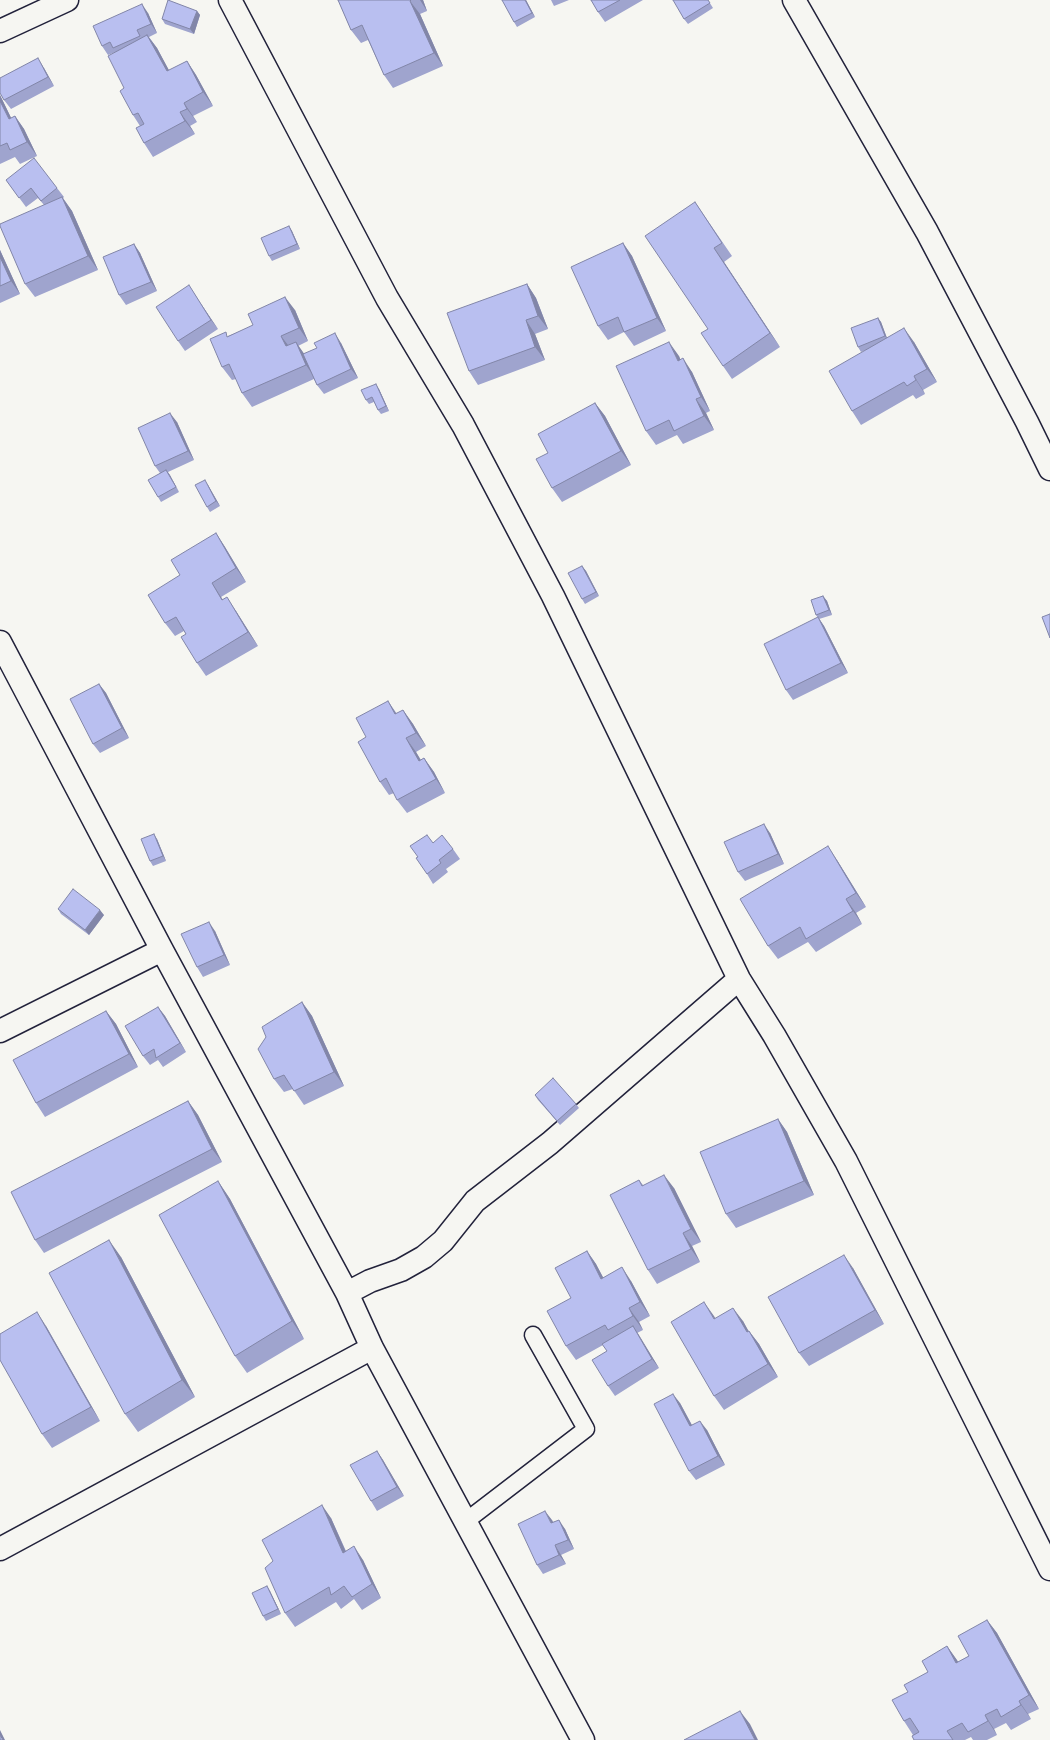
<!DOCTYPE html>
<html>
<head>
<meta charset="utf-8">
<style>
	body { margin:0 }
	canvas { display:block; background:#f6f6f2 }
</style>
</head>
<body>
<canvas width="1050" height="1740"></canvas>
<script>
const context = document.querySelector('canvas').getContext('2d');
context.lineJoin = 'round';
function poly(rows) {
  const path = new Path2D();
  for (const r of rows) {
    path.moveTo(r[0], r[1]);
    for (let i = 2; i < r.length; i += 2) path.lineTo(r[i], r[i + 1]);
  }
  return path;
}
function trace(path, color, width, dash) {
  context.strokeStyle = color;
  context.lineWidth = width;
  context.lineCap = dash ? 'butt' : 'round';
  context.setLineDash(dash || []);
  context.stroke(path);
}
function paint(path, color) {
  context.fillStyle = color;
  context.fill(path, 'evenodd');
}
const service = poly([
	[466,1521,586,1429,533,1335]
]);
const minor = poly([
	[230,0,387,298,463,425,553,596,739,979,774,1035,846,1161,1050,1569],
	[794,0,927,232,1027,422,1050,469],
	[0,31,67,0],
	[0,642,162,950,347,1293,372,1348,583,1740],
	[0,1031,162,950],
	[347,1293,370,1281,401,1270,424,1257,443,1241,475,1201,550,1143,739,979],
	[0,1549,372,1348]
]);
const wall = poly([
	[338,0,423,0,427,11,420,14,443,66,393,88,384,75,368,40,361,43,351,30],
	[526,0,535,17,517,27,514,22],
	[551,0,569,0,554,6],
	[591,0,643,0,605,22,598,12],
	[674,0,708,0,713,8,688,24,684,19],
	[197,11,200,15,194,34,165,24,162,19],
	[148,13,157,33,149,37,157,48,169,71,187,61,196,75,213,106,193,116,197,122,190,126,195,134,153,157,144,143,140,126,133,115,124,88,116,52,108,55,102,46],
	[44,68,54,86,11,109,4,100],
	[0,95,11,118,15,116,24,129,37,156,20,164,15,157,0,164],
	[6,180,57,188,64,197,63,198,72,211,98,270,35,297,25,284,44,205,38,198,26,207],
	[695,202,732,256,724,262,780,347,732,379,723,366,708,329],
	[289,226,292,231,300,249,272,261,269,256],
	[623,243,632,256,666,331,634,346,624,332,608,340,598,326],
	[134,244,140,253,157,291,126,305,119,295],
	[0,250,20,294,0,303],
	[527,284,536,298,548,329,535,334,545,360,478,385,469,371],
	[195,295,218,329,185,351,178,341],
	[295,310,308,341,298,346,304,354,341,343,358,378,324,394,317,385,314,379,252,407,242,393,236,379,232,380,222,367,228,336],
	[878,318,881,322,887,338,914,342,937,382,923,390,925,394,916,399,913,395,861,425,852,411,866,350,861,352,858,347],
	[679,356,680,360,692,372,710,411,706,413,714,430,683,444,677,435,656,445,646,431],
	[379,389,389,411,381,414,378,410,374,402,369,404,366,400],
	[595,403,605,416,631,465,562,502,552,488,548,453],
	[177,422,194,460,168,472,179,492,161,502,158,497,160,473,155,466],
	[208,485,220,506,210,512,207,507],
	[216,533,225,547,246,582,221,597,223,600,236,611,258,646,206,676,197,663,186,634,184,631,175,636,165,623,180,575],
	[582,566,586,571,599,596,585,604,582,599],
	[823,596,827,601,832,615,819,619,816,615],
	[818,617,824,626,848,673,793,700,786,690],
	[99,684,106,693,129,738,100,753,93,744],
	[388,701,397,714,403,710,413,724,426,746,416,752,421,760,424,758,434,772,445,793,407,813,397,800,394,793,389,795,380,782,366,737],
	[770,833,784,864,745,881,738,872],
	[157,839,166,861,153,866,150,861],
	[433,843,453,849,460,859,446,869,448,872,433,884,427,874,418,857],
	[837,860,866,907,856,913,862,924,816,952,808,942,778,959,768,946],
	[58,909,104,915,89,935,61,914],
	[215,931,230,965,203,977,197,967],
	[302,1002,312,1016,344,1086,304,1105,293,1089,284,1092,274,1079],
	[158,1007,165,1016,186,1052,163,1067,158,1060,150,1065,143,1056],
	[106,1011,116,1024,138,1067,45,1117,36,1103],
	[535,1095,576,1104,579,1108,560,1125,538,1100],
	[188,1101,198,1115,222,1162,44,1253,35,1240],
	[778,1119,787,1132,814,1195,736,1228,726,1214],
	[639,1180,643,1185,674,1188,701,1242,692,1246,700,1262,657,1284,648,1270],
	[218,1181,230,1199,304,1339,247,1373,235,1356],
	[587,1251,596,1264,603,1278,631,1281,650,1316,639,1322,643,1330,637,1333,659,1368,615,1396,608,1386,607,1351,603,1345,576,1360,566,1346,571,1298],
	[121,1257,195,1397,138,1432,125,1414],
	[853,1268,884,1324,809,1366,799,1353],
	[715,1318,743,1321,748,1331,749,1331,759,1344,778,1377,724,1410,714,1396],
	[46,1326,100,1421,52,1448,42,1434],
	[680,1403,692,1425,707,1430,725,1465,696,1480,689,1471],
	[377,1451,383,1460,404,1496,377,1511,371,1501],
	[331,1518,346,1551,363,1560,381,1598,362,1610,354,1599,341,1609,336,1602,295,1627,285,1613],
	[552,1520,553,1522,565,1529,574,1549,561,1555,566,1564,543,1574,537,1565],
	[267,1586,270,1591,281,1614,266,1621,263,1616],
	[987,1620,997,1633,1039,1709,1028,1714,1031,1719,1011,1730,1006,1723,994,1729,997,1735,987,1740,973,1740,971,1737,965,1740,914,1740,913,1735,904,1721,908,1692,928,1672,947,1646,958,1662,969,1656]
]);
const shadedWall = poly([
	[420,0,423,0,427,11],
	[525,0,526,0,535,17,532,13],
	[410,1,420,14,443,66,434,53],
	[142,4,148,13,157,33,151,24],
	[197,11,200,15,194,34,190,29],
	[147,35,157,48,177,85,167,71],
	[38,58,44,68,54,86,48,77],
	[187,61,196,75,213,106,203,92],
	[0,95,18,132,9,119,0,101],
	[184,103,193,116,197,122,187,109],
	[180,112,190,126,195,134,185,121],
	[15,116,24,129,37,156,27,142],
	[62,197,72,211,98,270,88,256],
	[289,226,292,231,300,249,297,244],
	[623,243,632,256,666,331,657,318],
	[134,244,140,253,157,291,151,282],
	[714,248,724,262,780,347,770,333],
	[0,250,20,294,11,281,0,257],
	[527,284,536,298,548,329,538,316],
	[189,285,195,295,218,329,211,320],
	[285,297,295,310,308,341,299,328],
	[878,318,881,322,888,341,885,336],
	[526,320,535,334,545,360,535,347],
	[904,328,914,342,937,382,927,369],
	[335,333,341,343,358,378,351,369],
	[281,336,291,349,286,346],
	[296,342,305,355,315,378,306,365],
	[669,342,679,356,687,375,678,361],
	[683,358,692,372,710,411,701,397],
	[914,376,923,390,925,394,916,380],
	[376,384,379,389,389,411,386,406],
	[696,399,706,413,714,430,704,416],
	[595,403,605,416,631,465,621,451],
	[170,413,177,422,194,460,188,451],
	[166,470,170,475,179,492,176,487],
	[205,480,208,485,220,506,216,501],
	[216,533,225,547,246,582,236,568],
	[582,566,586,571,599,596,596,592],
	[212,583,221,597,232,614,222,600],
	[823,596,827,601,832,615,829,610],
	[227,597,236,611,258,646,248,632],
	[818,617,824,626,848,673,841,663],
	[99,684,106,693,129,738,122,728],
	[388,701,397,715,395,714],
	[403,710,413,724,426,746,416,733],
	[406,738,416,752,429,775,419,761],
	[424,758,434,772,445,793,436,779],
	[764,824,770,833,784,864,778,854],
	[154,834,157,839,166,861,163,856],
	[828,846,837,860,866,907,856,893],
	[846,899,856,913,862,924,853,911],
	[100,910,104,915,89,935,85,930],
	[209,922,215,931,230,965,224,955],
	[302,1002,312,1016,344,1086,334,1072],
	[158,1007,165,1016,186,1052,180,1043],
	[106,1011,116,1024,138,1067,129,1054],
	[188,1101,198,1115,222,1162,212,1149],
	[778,1119,787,1132,814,1195,804,1181],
	[664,1175,674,1188,701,1242,691,1229],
	[218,1181,230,1199,304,1339,292,1321],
	[683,1233,692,1246,700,1262,691,1249],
	[109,1240,121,1257,195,1397,182,1380],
	[587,1251,596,1264,611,1292,601,1279],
	[844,1255,853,1268,884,1324,875,1310],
	[622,1267,631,1281,650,1316,640,1302],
	[704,1302,714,1316,724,1333,714,1319],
	[629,1308,639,1322,643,1330,633,1316],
	[733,1308,743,1321,757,1346,747,1332],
	[37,1312,46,1326,100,1421,91,1407],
	[633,1326,639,1335,659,1368,652,1359],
	[749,1331,759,1344,778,1377,768,1364],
	[673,1394,680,1403,697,1435,690,1426],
	[700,1421,707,1430,725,1465,718,1456],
	[377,1451,383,1460,404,1496,397,1487],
	[322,1505,331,1518,352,1566,343,1553],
	[545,1511,552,1520,557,1532,551,1523],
	[559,1520,565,1529,574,1549,568,1540],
	[555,1545,561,1555,566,1564,559,1555],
	[354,1546,363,1560,381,1598,372,1584],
	[267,1586,270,1591,281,1614,278,1609],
	[987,1620,997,1633,1039,1709,1029,1695],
	[947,1646,957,1660,966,1676,956,1663],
	[1019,1701,1028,1714,1031,1719,1021,1705],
	[740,1711,750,1724,758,1740,755,1740],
	[985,1715,994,1729,997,1735,988,1721],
	[0,1730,5,1740,3,1740,0,1735]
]);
const building = poly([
	[168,0,197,11,190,29,162,19,168,0],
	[338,0,411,0,410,1,434,53,384,75,362,25,351,30,338,0],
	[502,0,525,0,532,13,514,22,502,0],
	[591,0,620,0,598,12,591,0],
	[673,0,708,0,710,3,684,19,673,0],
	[142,4,151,24,137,30,140,36,113,48,110,42,102,46,93,26,142,4],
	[147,35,167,71,187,61,203,92,184,103,187,109,180,112,185,121,144,143,136,128,144,124,138,113,133,115,120,91,124,88,108,56,147,35],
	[38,58,48,77,4,100,0,93,0,78,38,58],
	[0,101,9,119,15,116,27,142,10,150,7,143,0,146,0,101],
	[34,158,57,188,41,201,31,188,19,198,6,180,34,158],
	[62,197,88,256,25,284,0,226,0,224,62,197],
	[695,202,722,243,714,248,770,333,723,366,701,333,708,329,645,236,695,202],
	[289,226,297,244,269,256,261,238,289,226],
	[623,243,657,318,624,332,618,317,598,326,571,267,623,243],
	[134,244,151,282,119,295,103,257,134,244],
	[0,257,11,281,0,286,0,257],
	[527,284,538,316,526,320,535,347,469,371,447,313,527,284],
	[189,285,211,320,178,341,156,307,189,285],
	[285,297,299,328,281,336,286,346,296,342,306,365,242,393,229,364,222,367,210,339,226,332,227,337,253,325,248,314,285,297],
	[878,318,885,336,858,347,851,328,878,318],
	[904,328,927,369,914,376,916,380,907,386,904,382,852,411,829,371,904,328],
	[335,333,351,369,317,385,303,354,317,348,314,343,335,333],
	[669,342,678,361,683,358,701,397,696,399,704,416,674,431,669,420,646,431,616,366,669,342],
	[376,384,386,406,378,410,372,397,366,400,361,390,376,384],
	[595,403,621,451,552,488,536,459,548,453,538,434,595,403],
	[170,413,188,451,155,466,138,428,170,413],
	[166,470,176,487,158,497,148,480,166,470],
	[205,480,216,501,207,507,195,485,205,480],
	[216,533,236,568,212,583,222,600,227,597,248,632,197,663,181,637,186,634,176,617,165,623,148,595,180,575,171,560,216,533],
	[582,566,596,592,582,599,568,573,582,566],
	[823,596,829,610,816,615,811,600,823,596],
	[1050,614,1050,638,1042,617,1050,614],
	[818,617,841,663,786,690,764,644,818,617],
	[99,684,122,728,93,744,70,699,99,684],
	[388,701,395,714,403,710,416,733,406,738,419,761,424,758,436,779,397,800,386,778,380,782,358,742,366,737,356,718,388,701],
	[764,824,778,854,738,872,724,842,764,824],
	[154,834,163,856,150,861,141,839,154,834],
	[427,835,433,843,442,835,453,849,439,860,441,863,427,874,416,858,418,857,410,846,427,835],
	[828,846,856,893,846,899,853,911,806,939,800,927,768,946,740,899,828,846],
	[73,889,100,910,85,930,58,909,73,889],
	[209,922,224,955,197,967,181,934,209,922],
	[302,1002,334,1072,294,1091,284,1075,274,1079,258,1049,266,1037,262,1027,302,1002],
	[158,1007,180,1043,156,1058,154,1049,143,1056,125,1026,158,1007],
	[106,1011,129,1054,36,1103,13,1060,106,1011],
	[553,1078,576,1104,557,1121,535,1095,553,1078],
	[188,1101,212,1149,35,1240,11,1192,188,1101],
	[778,1119,804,1181,726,1214,700,1152,778,1119],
	[664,1175,691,1229,683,1233,691,1249,648,1270,610,1195,639,1180,642,1186,664,1175],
	[218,1181,292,1321,235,1356,159,1215,218,1181],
	[109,1240,182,1380,125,1414,49,1273,109,1240],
	[587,1251,601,1279,622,1267,640,1302,629,1308,633,1316,608,1330,605,1325,566,1346,547,1311,571,1298,555,1268,587,1251],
	[844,1255,875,1310,799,1353,768,1297,844,1255],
	[704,1302,714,1319,733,1308,747,1332,749,1331,768,1364,714,1396,671,1322,704,1302],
	[37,1312,91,1407,42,1434,0,1360,0,1334,37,1312],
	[633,1326,652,1359,608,1386,592,1360,607,1351,602,1344,633,1326],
	[673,1394,690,1426,700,1421,718,1456,689,1471,654,1404,673,1394],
	[377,1451,397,1487,371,1501,350,1465,377,1451],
	[322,1505,343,1553,354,1546,372,1584,352,1597,344,1586,331,1595,329,1587,285,1613,265,1568,273,1561,262,1540,322,1505],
	[545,1511,551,1523,559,1520,568,1540,555,1545,559,1555,537,1565,518,1524,545,1511],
	[267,1586,278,1609,263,1616,252,1593,267,1586],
	[987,1620,1029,1695,1019,1701,1021,1705,1001,1717,997,1709,985,1715,988,1721,968,1732,962,1723,947,1731,953,1740,914,1740,912,1736,919,1732,910,1718,904,1721,892,1700,908,1692,904,1685,928,1672,922,1661,947,1646,956,1663,969,1656,958,1636,987,1620],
	[740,1711,755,1740,684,1740,740,1711],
	[0,1735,3,1740,0,1740,0,1735]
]);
trace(service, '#22223b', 19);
trace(minor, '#22223b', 25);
trace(service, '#f6f6f2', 16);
trace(minor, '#f6f6f2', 22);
paint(wall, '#9fa4ce');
paint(shadedWall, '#8286a8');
paint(building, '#b9bff0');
trace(building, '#8286a8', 1);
</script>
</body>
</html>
